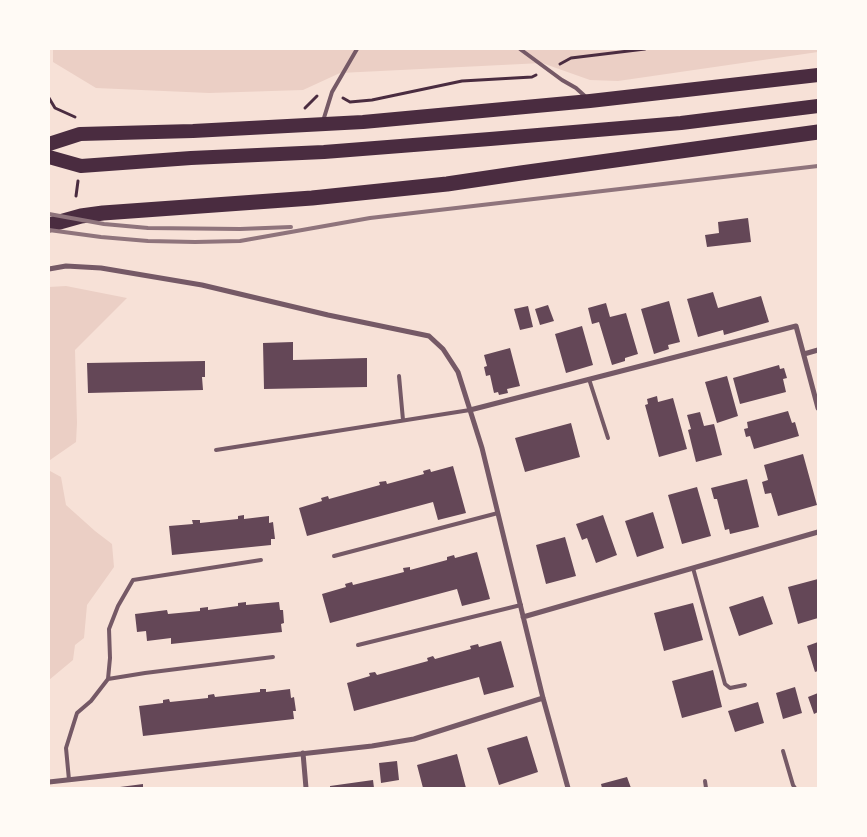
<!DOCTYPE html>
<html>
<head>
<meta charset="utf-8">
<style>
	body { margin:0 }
	#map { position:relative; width:867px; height:837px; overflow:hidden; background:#f7e1d7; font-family:"DM Sans",sans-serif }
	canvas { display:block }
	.frame { position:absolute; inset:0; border:50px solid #fffaf5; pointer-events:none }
</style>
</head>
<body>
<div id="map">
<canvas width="867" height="837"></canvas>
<div class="frame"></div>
</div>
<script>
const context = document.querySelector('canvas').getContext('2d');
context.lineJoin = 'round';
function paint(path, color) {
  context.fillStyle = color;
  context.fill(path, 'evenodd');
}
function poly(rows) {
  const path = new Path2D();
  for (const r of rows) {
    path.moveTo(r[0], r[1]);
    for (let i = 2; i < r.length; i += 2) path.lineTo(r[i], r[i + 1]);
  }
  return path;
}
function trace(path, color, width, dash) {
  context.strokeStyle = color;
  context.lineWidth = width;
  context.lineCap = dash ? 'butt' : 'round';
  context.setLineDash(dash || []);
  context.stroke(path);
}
const green = poly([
	[53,49,818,49,818,52,618,81,590,80,542,63,340,73,303,90,209,93,96,88,53,62],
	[66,286,127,298,75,350,77,423,76,442,50,460,50,471,61,477,66,505,95,531,112,544,114,567,87,605,84,638,75,645,73,660,49,680,49,287]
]);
const building = poly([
	[748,218,751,242,707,247,705,235,719,233,718,222],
	[713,292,718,308,761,296,769,322,724,335,723,330,698,337,687,299],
	[669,301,680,342,668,345,669,349,654,354,641,309],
	[606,303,610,317,626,313,638,354,625,358,625,361,612,365,599,322,592,324,588,308],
	[548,305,554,321,540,325,535,309],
	[528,306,533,327,520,330,514,309],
	[582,326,593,365,566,373,555,334],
	[293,342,293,360,367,358,367,387,264,389,263,343],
	[510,348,520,386,507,389,508,393,499,395,498,392,494,393,490,375,486,376,484,367,487,366,484,355],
	[205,361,205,377,202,377,203,390,88,393,87,363],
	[779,365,780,369,784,368,787,378,783,379,786,392,740,404,733,378],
	[727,376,738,416,717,423,705,382],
	[657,396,658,402,673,398,687,449,659,457,645,405,648,404,647,399],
	[788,411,792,423,795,422,799,436,754,449,750,436,746,437,744,429,748,428,747,422],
	[700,412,704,426,714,424,722,455,696,462,688,430,691,429,687,415],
	[571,423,580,457,525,472,515,438],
	[803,454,817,505,778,516,771,493,765,494,762,482,768,480,764,465],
	[453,466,466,513,438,520,433,502,307,536,299,508,322,501,321,498,328,496,329,499,380,485,379,482,386,481,387,484,424,474,423,471,430,469,431,472],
	[747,479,759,527,730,534,729,529,725,530,717,499,714,499,711,488],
	[697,487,711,536,682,544,668,495],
	[653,512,664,548,637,557,625,521],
	[244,515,244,519,269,516,269,523,273,522,275,539,271,539,271,545,172,555,169,526,193,524,192,520,200,520,200,523,238,519,238,516],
	[603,515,617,555,596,563,587,538,582,540,576,524],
	[565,537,576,576,546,584,536,545],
	[477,552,490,599,462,606,457,589,330,623,322,594,346,587,345,584,352,582,353,585,404,572,403,568,410,567,410,570,447,560,447,557,454,555,455,558],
	[818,579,818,618,798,624,788,587],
	[763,596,773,624,739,636,729,607],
	[246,602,246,605,279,602,280,610,283,610,284,623,281,624,282,632,171,644,171,638,147,641,146,631,137,632,135,614,167,610,168,614,200,611,200,608,208,607,208,610,238,606,238,603],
	[693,603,703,640,664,651,654,613],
	[501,641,514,687,484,695,479,677,354,711,347,683,370,676,369,673,375,672,377,675,428,661,427,658,433,656,435,659,471,649,470,646,478,644,479,647],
	[818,642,818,671,815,672,807,646],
	[713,670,722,707,682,718,672,681],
	[795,687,802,713,783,719,776,693],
	[260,689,266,689,266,692,290,689,291,698,294,697,296,711,293,711,294,719,143,736,139,706,163,703,163,700,169,699,170,702,208,698,208,695,214,694,215,697,260,692],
	[818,693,818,712,814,714,808,697],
	[758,702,764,723,735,732,728,711],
	[527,736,538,772,499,785,487,748],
	[457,754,466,788,423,788,417,765],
	[397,761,399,780,381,783,379,763],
	[627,777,631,788,602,788,601,784],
	[373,780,374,788,330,788,330,786],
	[143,784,143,788,120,788,120,787]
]);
const path = poly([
	[560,64,571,58,645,49],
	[49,98,55,108,75,117],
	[343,98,350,102,372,100,462,81,532,77,536,75],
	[305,108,317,96],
	[76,196,78,181]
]);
const service = poly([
	[520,49,562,80,576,88,587,98],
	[323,121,332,92,357,49],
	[399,376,403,420],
	[589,379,608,438],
	[216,450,470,410],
	[334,556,498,513],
	[693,568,725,684,730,688,745,685],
	[358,645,521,605],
	[108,679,145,673,273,657],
	[783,751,793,785,795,788],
	[69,780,66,748,77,713,91,701,108,679,110,658,109,629,118,606,133,580,261,560],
	[705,781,706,788]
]);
const minor = poly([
	[49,269,66,266,101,268,202,285,328,315,429,336,443,349,458,372,482,448,543,698,568,788],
	[804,354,818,350],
	[470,410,796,326,818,408],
	[523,617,818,532],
	[303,753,306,788],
	[49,782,372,746,414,739,543,698]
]);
const trunk = poly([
	[49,144,80,134,193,131,363,122,590,101,818,75],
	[49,157,81,166,191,158,324,152,490,139,681,123,818,106]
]);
const motorway = poly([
	[49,225,81,216,103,213,312,198,447,184,521,173,818,132]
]);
const rail = poly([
	[49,214,104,224,148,228,240,229,291,227],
	[49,230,101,237,148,241,195,242,240,241,370,218,818,166]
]);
paint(green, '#ebcfc5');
paint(building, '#644757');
trace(path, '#4a2c40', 3);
trace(service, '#755966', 4);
trace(minor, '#755966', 5);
trace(trunk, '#4a2c40', 14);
trace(motorway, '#4a2c40', 15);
trace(rail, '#8f747c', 4);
</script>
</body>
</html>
